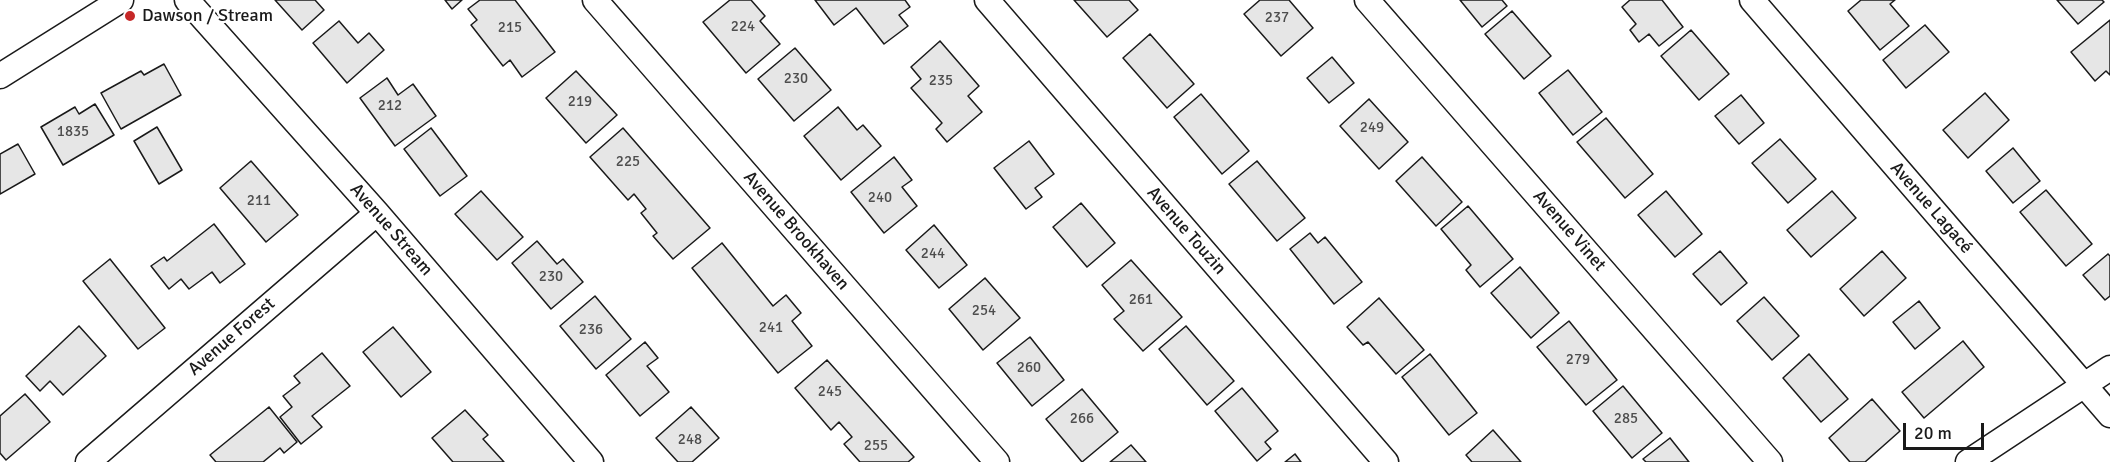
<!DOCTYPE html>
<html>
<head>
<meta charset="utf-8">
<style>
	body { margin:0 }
	#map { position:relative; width:2110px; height:462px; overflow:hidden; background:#fff; font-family:Signika,sans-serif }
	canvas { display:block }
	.scale { position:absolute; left:1903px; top:423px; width:81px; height:27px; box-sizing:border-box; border:3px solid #1a1a1a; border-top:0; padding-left:8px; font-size:18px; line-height:21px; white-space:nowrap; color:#1a1a1a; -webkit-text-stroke:4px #fff; paint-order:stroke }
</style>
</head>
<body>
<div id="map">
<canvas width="2110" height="462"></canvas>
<div class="scale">20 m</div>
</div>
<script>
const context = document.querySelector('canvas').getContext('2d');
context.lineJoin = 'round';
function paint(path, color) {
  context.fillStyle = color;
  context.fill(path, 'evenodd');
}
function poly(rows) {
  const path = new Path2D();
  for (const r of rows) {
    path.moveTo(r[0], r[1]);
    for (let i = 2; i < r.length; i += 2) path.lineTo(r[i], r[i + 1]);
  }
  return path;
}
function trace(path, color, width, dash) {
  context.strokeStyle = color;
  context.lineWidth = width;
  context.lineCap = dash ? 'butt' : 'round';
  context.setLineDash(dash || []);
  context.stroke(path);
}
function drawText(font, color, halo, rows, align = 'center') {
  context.font = font + ' Signika,sans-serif';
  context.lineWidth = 4.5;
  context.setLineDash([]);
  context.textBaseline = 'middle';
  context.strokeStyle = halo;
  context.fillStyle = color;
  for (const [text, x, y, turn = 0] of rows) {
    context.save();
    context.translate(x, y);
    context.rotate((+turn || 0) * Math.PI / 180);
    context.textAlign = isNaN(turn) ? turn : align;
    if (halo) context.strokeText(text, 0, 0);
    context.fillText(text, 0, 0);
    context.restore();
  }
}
const building = poly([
	[275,0,315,0,324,10,302,30,275,0],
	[445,0,462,0,452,9,445,0],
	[480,0,515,0,555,52,522,77,510,60,503,66,471,25,477,20,468,9,480,0],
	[730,0,751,0,765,16,760,21,780,44,746,73,703,22,730,0],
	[815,0,905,0,910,7,899,15,908,26,884,44,856,8,834,25,815,0],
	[1074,0,1129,0,1138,10,1107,37,1074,0],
	[1260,0,1289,0,1313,28,1281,56,1244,14,1260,0],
	[1460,0,1502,0,1507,6,1482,27,1460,0],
	[1630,0,1662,0,1683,27,1659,46,1649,34,1639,42,1630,30,1636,24,1622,7,1630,0],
	[1861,0,1895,0,1890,4,1909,26,1880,50,1848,11,1861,0],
	[2057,0,2102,0,2104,2,2078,24,2057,0],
	[1512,11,1551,56,1524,79,1485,34,1512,11],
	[2110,20,2110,75,2106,71,2095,81,2071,52,2110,20],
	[339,21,358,43,369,33,384,50,347,83,313,43,339,21],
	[1925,25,1949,52,1906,88,1883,60,1925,25],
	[1691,30,1729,74,1699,100,1661,56,1691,30],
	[1150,34,1194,84,1167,108,1123,58,1150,34],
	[940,41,979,86,968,96,982,112,947,142,936,129,942,123,911,88,921,79,911,67,940,41],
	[795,48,831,90,794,121,758,79,795,48],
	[1332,57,1354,83,1329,103,1307,78,1332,57],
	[164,64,181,95,121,129,101,93,141,71,144,75,164,64],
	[1568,70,1602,112,1573,135,1539,93,1568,70],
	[576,71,617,115,586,143,546,98,576,71],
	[387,78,398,95,413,84,436,116,395,146,360,98,387,78],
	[1985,93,2009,120,1968,158,1943,130,1985,93],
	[1201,94,1249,151,1222,174,1174,117,1201,94],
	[1741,95,1764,123,1739,144,1715,116,1741,95],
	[1369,99,1408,142,1379,169,1340,126,1369,99],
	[95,104,114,135,63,165,41,127,75,107,79,114,95,104],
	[838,107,857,130,863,125,881,146,841,180,804,136,838,107],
	[1606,118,1653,174,1625,198,1577,142,1606,118],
	[157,127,182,170,159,184,134,141,157,127],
	[431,128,467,176,440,196,404,149,431,128],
	[623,128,710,228,673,259,653,236,657,233,641,213,646,209,634,194,628,200,590,157,623,128],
	[1780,139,1816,179,1788,203,1752,163,1780,139],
	[1029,141,1054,174,1035,188,1042,197,1026,209,994,168,1029,141],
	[18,144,35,174,0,194,0,154,18,144],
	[2013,148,2040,181,2013,203,1986,171,2013,148],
	[894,157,912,180,902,187,917,206,884,233,851,192,894,157],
	[1422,157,1462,202,1436,226,1396,181,1422,157],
	[251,161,298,215,266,242,220,188,251,161],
	[1257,161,1305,218,1277,241,1229,184,1257,161],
	[2046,190,2092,244,2066,266,2020,212,2046,190],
	[481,191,523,237,497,260,455,214,481,191],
	[1666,191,1702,234,1675,257,1638,215,1666,191],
	[1832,191,1856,218,1811,257,1787,230,1832,191],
	[1081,203,1115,243,1087,267,1053,227,1081,203],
	[1468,206,1513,259,1480,287,1466,270,1471,265,1441,229,1468,206],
	[214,224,245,264,220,283,212,272,189,289,181,279,169,289,151,266,164,257,167,261,214,224],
	[934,225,967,265,939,288,906,250,934,225],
	[1310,233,1318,243,1325,237,1362,282,1334,304,1290,249,1310,233],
	[537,241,557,264,563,259,583,282,551,309,512,263,537,241],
	[722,243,773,306,786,295,801,313,792,321,812,346,778,373,692,268,722,243],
	[1720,251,1747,283,1721,305,1693,274,1720,251],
	[1882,251,1906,278,1864,316,1840,289,1882,251],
	[2108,254,2110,256,2110,296,2105,300,2083,275,2108,254],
	[110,259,165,328,138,349,83,281,110,259],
	[1131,260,1182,317,1143,351,1114,319,1124,311,1102,285,1131,260],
	[1520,267,1559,313,1531,338,1491,293,1520,267],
	[985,278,1020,318,983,350,949,309,985,278],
	[595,296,631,339,596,369,560,326,595,296],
	[1764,297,1799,336,1772,360,1737,321,1764,297],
	[1379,298,1424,350,1396,374,1368,342,1363,345,1347,327,1379,298],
	[1919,301,1940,328,1915,349,1893,322,1919,301],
	[1569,321,1617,380,1586,405,1537,347,1569,321],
	[79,326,106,356,63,395,50,381,40,391,26,376,79,326],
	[1186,326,1234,381,1207,405,1159,349,1186,326],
	[393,327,431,372,401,397,363,352,393,327],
	[1030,337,1064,380,1032,406,997,363,1030,337],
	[1963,341,1984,367,1924,418,1902,392,1963,341],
	[645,342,658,358,647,366,669,392,640,416,606,375,645,342],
	[322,353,350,386,312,416,322,427,301,444,280,417,292,407,283,396,300,383,294,376,322,353],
	[1430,354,1477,413,1449,435,1402,377,1430,354],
	[1809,354,1848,399,1821,422,1783,378,1809,354],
	[827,360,914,457,908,462,860,462,844,444,852,437,839,422,831,430,795,388,827,360],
	[1623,386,1662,433,1632,458,1593,411,1623,386],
	[1242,388,1278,431,1265,442,1271,449,1257,461,1215,411,1242,388],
	[1082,389,1118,432,1082,462,1046,419,1082,389],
	[25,394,50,422,6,460,0,453,0,416,25,394],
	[1872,399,1900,431,1865,462,1850,462,1829,438,1872,399],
	[269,407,297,442,284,453,280,448,263,462,216,462,210,455,269,407],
	[691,407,719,438,692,462,678,462,656,438,691,407],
	[465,410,488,435,483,439,504,462,453,462,432,438,465,410],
	[1493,430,1521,462,1472,462,1466,455,1493,430],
	[1670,438,1689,462,1646,462,1643,459,1670,438],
	[1131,445,1146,462,1110,462,1131,445],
	[1295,454,1301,462,1285,462,1295,454]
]);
const minor = poly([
	[187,0,377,213,591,462],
	[595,0,997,462],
	[987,0,1386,462],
	[1367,0,1770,462],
	[1752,0,2110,415],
	[0,76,121,0],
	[88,462,377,213],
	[1968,462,2110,368]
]);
const markers = [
	[130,16,6,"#c62828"]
];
const numberNames = [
	["237",1277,18],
	["224",743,27],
	["215",510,28],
	["230",796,79],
	["235",941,81],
	["219",580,102],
	["212",390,106],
	["249",1372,128],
	["1835",73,132],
	["225",628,162],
	["240",880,198],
	["211",259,201],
	["244",933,254],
	["230",551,277],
	["261",1141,300],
	["254",984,311],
	["241",771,328],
	["236",591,330],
	["279",1578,360],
	["260",1029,368],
	["245",830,392],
	["266",1082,419],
	["285",1626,419],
	["248",690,440],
	["255",876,446]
];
const poiNames = [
	["Dawson / Stream",142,16]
];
const streetNames = [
	["Avenue Lagacé",1931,208,49],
	["Avenue Stream",391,230,49],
	["Avenue Brookhaven",796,231,49],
	["Avenue Touzin",1186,231,49],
	["Avenue Vinet",1569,231,49],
	["Avenue Forest",232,337,-41]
];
paint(building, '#e6e6e6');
trace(building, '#1a1a1a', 1.5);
trace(minor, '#1a1a1a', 27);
trace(minor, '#fff', 24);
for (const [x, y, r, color] of markers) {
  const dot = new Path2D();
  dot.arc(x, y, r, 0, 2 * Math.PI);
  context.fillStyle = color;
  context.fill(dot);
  trace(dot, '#fff', 2);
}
drawText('15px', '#4d4d4d', null, numberNames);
drawText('18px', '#1a1a1a', '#fff', poiNames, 'left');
drawText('18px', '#1a1a1a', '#fff', streetNames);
</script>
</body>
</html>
